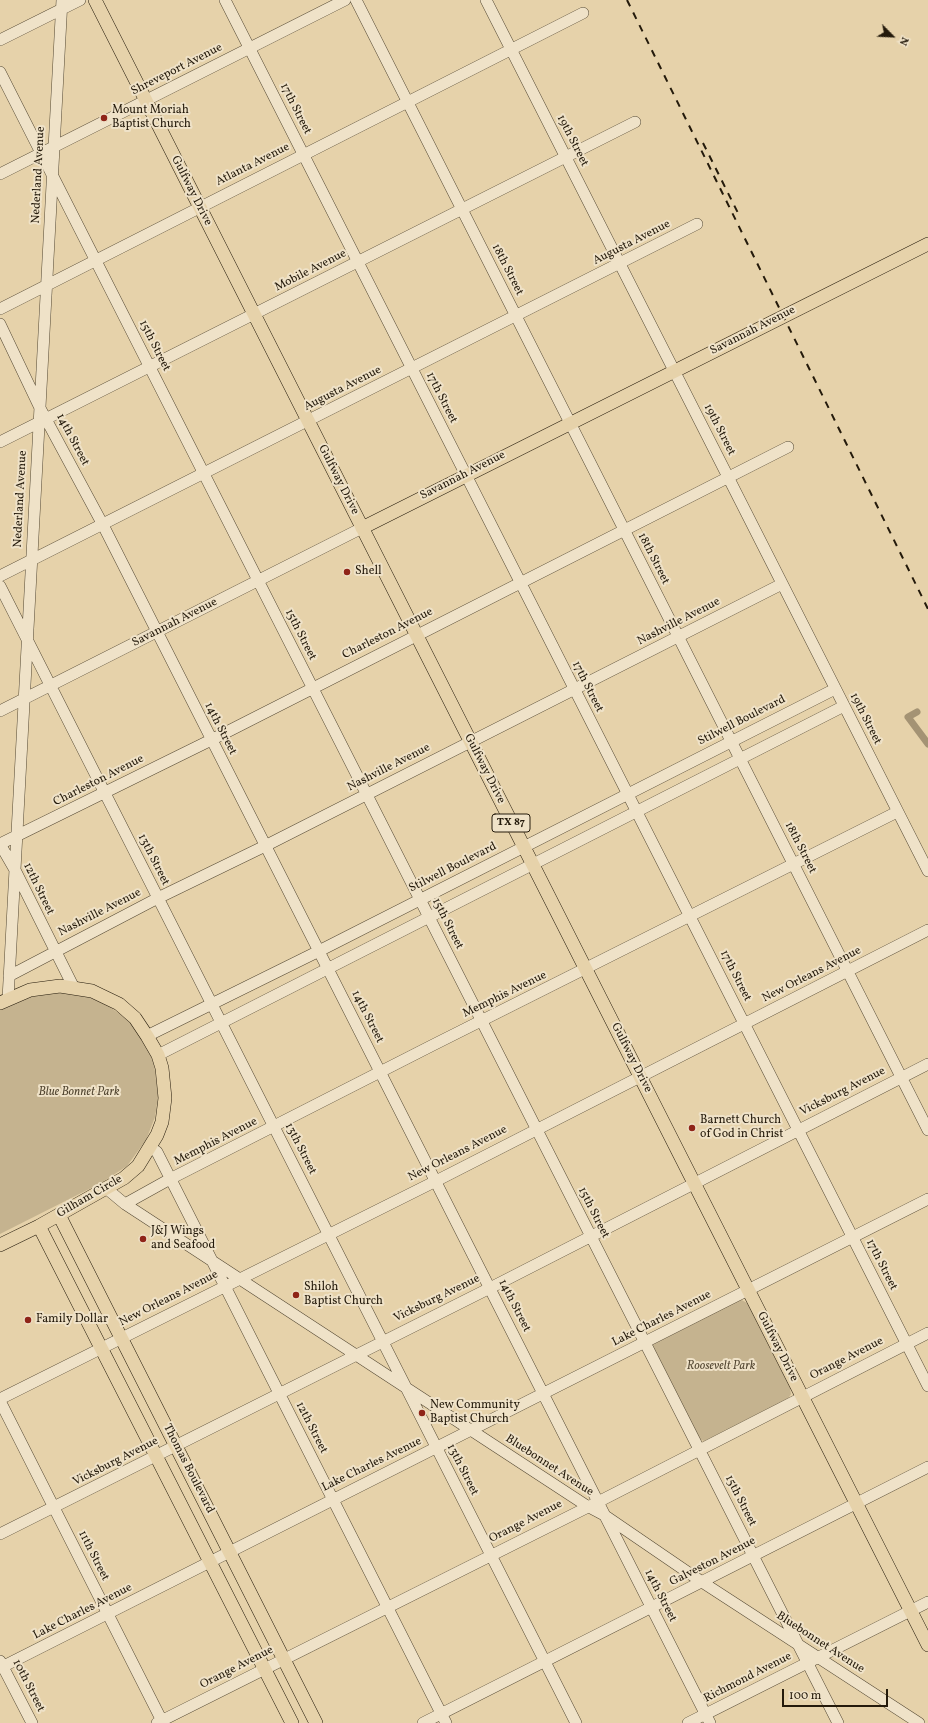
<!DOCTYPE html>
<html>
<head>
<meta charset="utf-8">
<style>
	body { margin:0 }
	#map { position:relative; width:928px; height:1723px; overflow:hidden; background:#e6d2aa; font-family:Vollkorn,serif }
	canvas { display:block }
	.north { position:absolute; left:872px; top:16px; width:40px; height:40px; -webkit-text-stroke:3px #efe2c8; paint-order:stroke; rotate:114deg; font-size:11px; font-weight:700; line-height:16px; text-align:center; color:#241a0b }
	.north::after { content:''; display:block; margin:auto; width:14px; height:18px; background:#241a0b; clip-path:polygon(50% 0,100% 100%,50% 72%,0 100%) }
	.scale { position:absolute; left:782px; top:1689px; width:106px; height:18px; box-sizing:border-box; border:2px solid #241a0b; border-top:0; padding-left:5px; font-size:12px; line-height:14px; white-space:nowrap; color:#241a0b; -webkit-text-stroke:3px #efe2c8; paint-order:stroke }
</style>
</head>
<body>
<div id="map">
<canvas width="928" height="1723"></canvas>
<div class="north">N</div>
<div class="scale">100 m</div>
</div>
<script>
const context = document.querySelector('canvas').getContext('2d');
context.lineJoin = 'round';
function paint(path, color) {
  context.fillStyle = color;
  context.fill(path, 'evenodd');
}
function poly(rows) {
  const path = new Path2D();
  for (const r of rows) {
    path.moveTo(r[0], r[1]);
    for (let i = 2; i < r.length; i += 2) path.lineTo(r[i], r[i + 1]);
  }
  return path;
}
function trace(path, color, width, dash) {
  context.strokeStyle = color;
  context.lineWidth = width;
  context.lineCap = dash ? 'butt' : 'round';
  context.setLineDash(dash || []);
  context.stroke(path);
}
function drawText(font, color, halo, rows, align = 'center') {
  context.font = font + ' Vollkorn,serif';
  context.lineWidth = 4;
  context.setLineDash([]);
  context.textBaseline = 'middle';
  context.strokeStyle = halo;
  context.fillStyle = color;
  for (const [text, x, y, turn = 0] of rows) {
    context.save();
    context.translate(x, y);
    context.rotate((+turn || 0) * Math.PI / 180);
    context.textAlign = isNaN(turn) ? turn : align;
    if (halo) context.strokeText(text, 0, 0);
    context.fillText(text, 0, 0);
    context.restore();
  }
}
const green = poly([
	[59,992,91,997,107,1005,128,1020,141,1035,154,1063,158,1097,155,1117,146,1140,127,1166,101,1183,0,1234,0,1009,23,998],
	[740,1299,747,1303,790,1388,791,1394,788,1399,704,1441,699,1439,652,1346,652,1342]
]);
const canal = poly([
	[917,712,908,717,928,744]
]);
const minor = poly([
	[225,0,928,1386],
	[356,0,928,1130],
	[486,0,928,871],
	[0,40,80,0],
	[0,72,838,1723],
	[0,174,345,0],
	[0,309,583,13],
	[0,324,40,408,103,525,710,1723],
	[0,442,635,122],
	[0,576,697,224],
	[0,586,576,1723],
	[0,711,362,528],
	[0,844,211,740,788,447],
	[0,844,15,870,74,988],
	[9,976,158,898,265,846,782,584],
	[8,999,62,0],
	[147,1036,319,951,835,689],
	[158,1055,844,706],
	[150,1147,157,1152,446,1723],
	[107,1189,125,1204,587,1506,604,1515,702,1582,919,1723],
	[125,1204,170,1179,433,1045,897,812],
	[0,1399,436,1181,928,930],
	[0,1401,163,1723],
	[0,1534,490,1288,928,1064],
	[0,1661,32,1723],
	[0,1668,928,1199],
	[157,1723,598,1502,928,1333],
	[423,1723,928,1467],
	[688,1723,928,1602]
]);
const major = poly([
	[95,0,928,1645],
	[362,528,928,244],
	[0,1003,30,990,60,986,92,991,119,1004,135,1018,147,1036,158,1055,162,1068,165,1098,162,1122,157,1135,138,1166,124,1178,39,1226,0,1245],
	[59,1215,316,1723],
	[39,1226,292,1723]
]);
const rail = poly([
	[627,0,928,609],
	[703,143,739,215]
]);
const markers = [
	[104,118,4,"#8f2418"],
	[347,572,4,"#8f2418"],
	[692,1128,4,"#8f2418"],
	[143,1239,4,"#8f2418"],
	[296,1295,4,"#8f2418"],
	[28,1320,4,"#8f2418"],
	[422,1413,4,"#8f2418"]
];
const shields = [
	[511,823,38]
];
const shieldNames = [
	["TX 87",511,823]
];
const streetNames = [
	["Shreveport Avenue",177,70,-27],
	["17th Street",295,109,63],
	["19th Street",572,141,63],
	["Atlanta Avenue",253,165,-27],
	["Nederland Avenue",39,175,-87],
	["Gulfway Drive",191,191,63],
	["Augusta Avenue",632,243,-27],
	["18th Street",507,270,63],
	["Mobile Avenue",311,271,-27],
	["Savannah Avenue",753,331,-27],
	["15th Street",154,346,63],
	["Augusta Avenue",343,389,-27],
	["17th Street",441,398,63],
	["19th Street",719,430,63],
	["14th Street",72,440,62],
	["Savannah Avenue",463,476,-27],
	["Gulfway Drive",338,480,63],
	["Nederland Avenue",21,499,-87],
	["18th Street",653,559,63],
	["Nashville Avenue",679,622,-27],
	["Savannah Avenue",175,623,-27],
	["Charleston Avenue",388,634,-27],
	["15th Street",300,635,63],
	["17th Street",587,687,63],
	["19th Street",865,719,63],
	["Stilwell Boulevard",742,721,-27],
	["14th Street",220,729,63],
	["Nashville Avenue",389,768,-27],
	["Gulfway Drive",484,769,63],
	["Charleston Avenue",99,781,-27],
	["18th Street",800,848,63],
	["13th Street",153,860,63],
	["Stilwell Boulevard",453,868,-27],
	["12th Street",38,889,64],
	["Nashville Avenue",100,913,-27],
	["15th Street",447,924,63],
	["New Orleans Avenue",812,975,-27],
	["17th Street",735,976,63],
	["Memphis Avenue",505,995,-26],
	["14th Street",367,1017,63],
	["Gulfway Drive",631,1058,63],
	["Vicksburg Avenue",843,1092,-27],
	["Memphis Avenue",216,1142,-27],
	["13th Street",300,1149,63],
	["New Orleans Avenue",458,1154,-27],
	["Gilham Circle",90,1197,-30],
	["15th Street",593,1213,63],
	["17th Street",881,1265,63],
	["New Orleans Avenue",169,1299,-27],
	["Vicksburg Avenue",437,1299,-26],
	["14th Street",514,1306,63],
	["Lake Charles Avenue",662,1319,-27],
	["Gulfway Drive",777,1347,63],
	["Orange Avenue",847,1359,-27],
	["12th Street",311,1428,63],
	["Vicksburg Avenue",116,1462,-27],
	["Lake Charles Avenue",372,1465,-26],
	["Bluebonnet Avenue",549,1466,33],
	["Thomas Boulevard",188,1469,63],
	["13th Street",462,1470,63],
	["15th Street",740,1501,63],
	["Orange Avenue",526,1522,-27],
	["11th Street",93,1556,63],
	["Galveston Avenue",713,1562,-27],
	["14th Street",660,1596,63],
	["Lake Charles Avenue",83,1612,-27],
	["Bluebonnet Avenue",820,1643,33],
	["Orange Avenue",237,1668,-27],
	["Richmond Avenue",748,1678,-27],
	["10th Street",28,1686,63]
];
const poiNames = [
	["Mount Moriah",112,111],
	["Baptist Church",112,125],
	["Shell",355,572],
	["Barnett Church",700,1121],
	["of God in Christ",700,1135],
	["J&J Wings",151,1232],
	["and Seafood",151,1246],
	["Shiloh",304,1288],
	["Baptist Church",304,1302],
	["Family Dollar",36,1320],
	["New Community",430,1406],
	["Baptist Church",430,1420]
];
const parkNames = [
	["Blue Bonnet Park",79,1093],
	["Roosevelt Park",721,1367]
];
paint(green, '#c5b38f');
trace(canal, '#a49374', 7);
trace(minor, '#544833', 12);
trace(major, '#241a0b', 14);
trace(minor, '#efe2c8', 11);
trace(major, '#e6d2aa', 13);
trace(rail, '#241a0b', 2, [7, 7]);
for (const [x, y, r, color] of markers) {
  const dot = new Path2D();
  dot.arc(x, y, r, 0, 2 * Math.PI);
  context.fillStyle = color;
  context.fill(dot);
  trace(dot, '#efe2c8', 1.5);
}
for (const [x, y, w] of shields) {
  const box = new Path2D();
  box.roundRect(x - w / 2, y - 9, w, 18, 3);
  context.fillStyle = '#efe2c8';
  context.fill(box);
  trace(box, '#241a0b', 1);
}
drawText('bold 11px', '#241a0b', null, shieldNames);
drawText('12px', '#241a0b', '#efe2c8', streetNames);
drawText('12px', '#241a0b', '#efe2c8', poiNames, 'left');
drawText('italic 12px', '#544833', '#efe2c8', parkNames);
</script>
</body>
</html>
